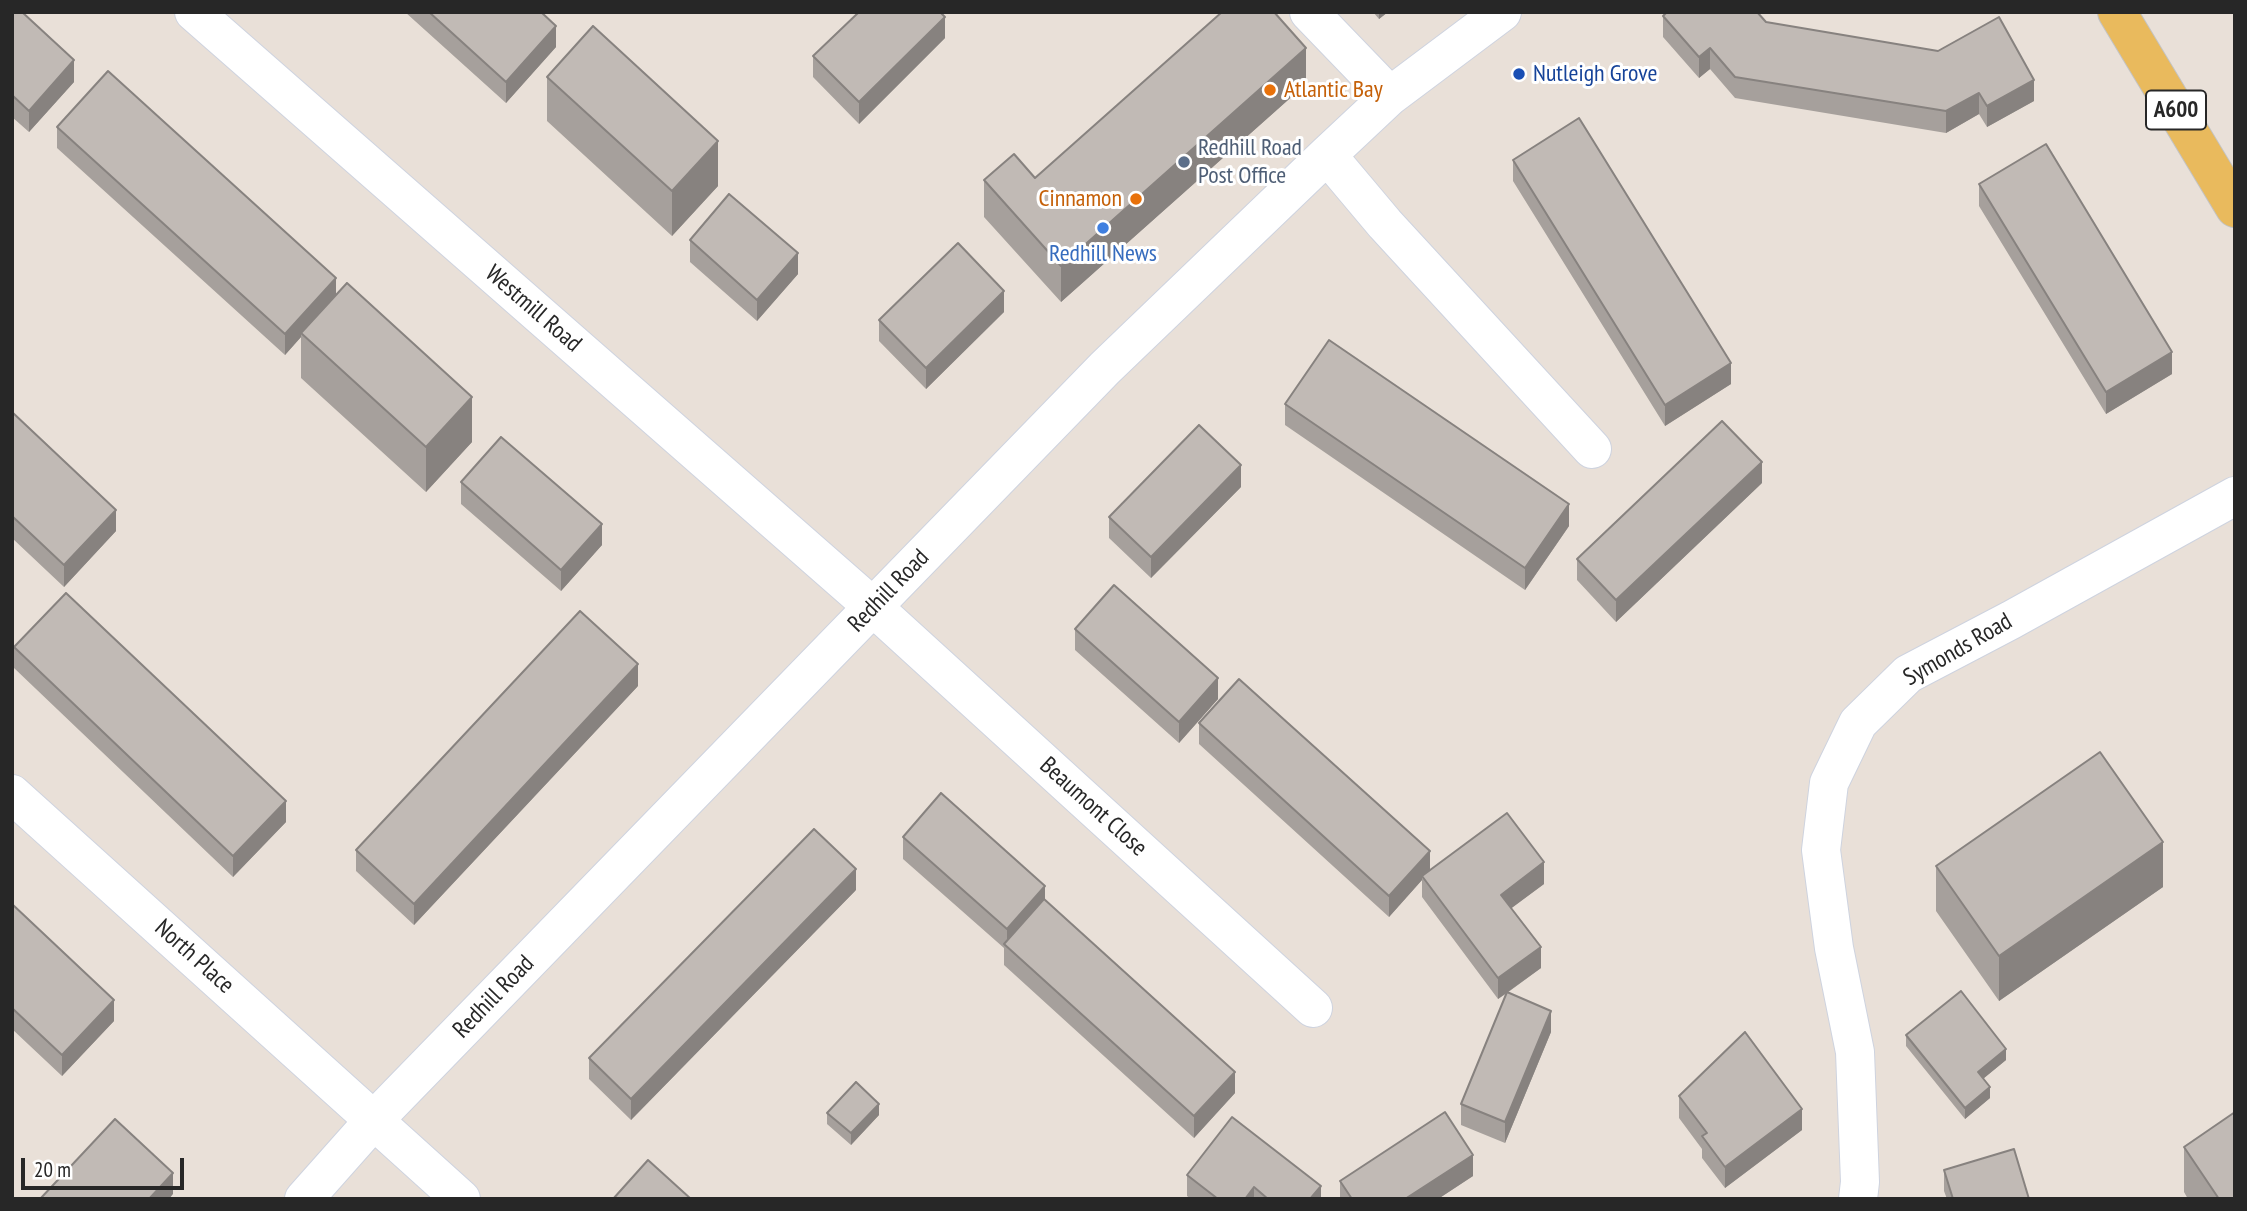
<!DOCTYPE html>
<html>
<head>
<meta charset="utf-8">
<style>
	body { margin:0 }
	#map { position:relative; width:2247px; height:1211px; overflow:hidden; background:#e9e0d8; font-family:"PT Sans Narrow",sans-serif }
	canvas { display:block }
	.frame { position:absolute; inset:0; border:14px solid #272727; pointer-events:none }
	.scale { position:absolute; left:21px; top:1158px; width:163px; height:32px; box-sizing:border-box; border:4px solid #272727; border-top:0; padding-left:9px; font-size:21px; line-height:24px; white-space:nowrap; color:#272727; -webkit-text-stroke:5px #fff; paint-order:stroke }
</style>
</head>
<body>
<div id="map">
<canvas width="2247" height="1211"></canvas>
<div class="frame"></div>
<div class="scale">20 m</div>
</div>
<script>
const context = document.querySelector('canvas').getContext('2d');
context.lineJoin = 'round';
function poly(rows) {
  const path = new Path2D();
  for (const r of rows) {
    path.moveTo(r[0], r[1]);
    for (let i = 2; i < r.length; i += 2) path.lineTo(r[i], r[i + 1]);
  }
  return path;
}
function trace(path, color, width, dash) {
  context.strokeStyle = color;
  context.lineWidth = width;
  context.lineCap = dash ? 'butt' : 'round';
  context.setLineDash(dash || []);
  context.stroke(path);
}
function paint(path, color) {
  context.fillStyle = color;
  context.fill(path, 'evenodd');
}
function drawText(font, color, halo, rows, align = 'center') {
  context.font = font + ' "PT Sans Narrow",sans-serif';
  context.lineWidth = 6;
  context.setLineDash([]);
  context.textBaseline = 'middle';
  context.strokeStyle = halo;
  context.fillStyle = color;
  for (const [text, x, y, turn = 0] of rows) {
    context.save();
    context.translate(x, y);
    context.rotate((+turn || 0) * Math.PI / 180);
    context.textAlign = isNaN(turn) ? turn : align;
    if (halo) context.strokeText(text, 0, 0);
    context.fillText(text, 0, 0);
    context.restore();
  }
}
const minor = poly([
	[194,12,873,607,1313,1008],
	[1309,12,1390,96],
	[1327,155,1385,224,1592,449],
	[12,794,461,1199],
	[304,1199,375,1119,1105,368,1327,155,1390,96,1502,12],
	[1858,1199,1860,1182,1855,1052,1834,948,1821,850,1829,783,1858,723,1908,674,2011,620,2235,496]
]);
const major = poly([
	[2117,12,2235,208]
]);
const wall = poly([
	[12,12,74,82,29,132,12,117],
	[405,12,541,12,556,47,506,103],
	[1373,12,1388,12,1379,19],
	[1663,16,1766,22,2034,101,1987,127,1979,114,1946,133,1735,98,1710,69,1699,78,1663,37],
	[945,38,859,124,813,77,813,56],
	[547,77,718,186,672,236,547,121],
	[1306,84,1061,302,984,217,984,180,1035,178],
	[57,127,336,295,472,442,426,492,301,378,301,337,285,355,57,148],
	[1513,160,1731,384,1665,426,1513,181],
	[1979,184,2172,374,2106,414,1979,206],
	[690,240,798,274,757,321,690,262],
	[1004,312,926,389,879,341,879,320],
	[1285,404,1569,526,1525,590,1285,425],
	[12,412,116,531,64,587,12,538],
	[461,482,602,545,561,591,461,504],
	[1762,483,1616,622,1577,580,1577,559],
	[1241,487,1151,578,1109,538,1109,517],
	[1075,629,1218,699,1179,743,1075,650],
	[14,647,286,822,233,877,14,668],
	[638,686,414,925,356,871,356,850],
	[1199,723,1430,870,1544,884,1511,908,1541,968,1507,993,1551,1032,1505,1143,1461,1125,1461,1104,1507,993,1498,999,1422,897,1422,880,1389,917,1199,744],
	[903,837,1045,901,1235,1093,1194,1138,1004,965,1004,948,903,859],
	[1936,866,2163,887,1999,1001,1936,911],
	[856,890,631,1120,589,1079,589,1058],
	[12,904,114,1021,62,1076,12,1029],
	[1906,1035,2006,1060,1984,1078,1990,1098,1965,1119,1906,1046],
	[1679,1096,1802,1130,1725,1188,1702,1158,1702,1149,1679,1118],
	[827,1113,879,1115,851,1145,827,1124],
	[2184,1147,2235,1199,2188,1199,2184,1192],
	[1944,1170,2029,1199,1947,1199,1944,1191],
	[1187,1175,1321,1199,1191,1199,1187,1196],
	[1473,1176,1438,1199,1340,1199,1340,1181]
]);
const shadedWall = poly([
	[1379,12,1388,12,1379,19],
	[945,17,945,38,859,124,859,102],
	[556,26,556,47,506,103,506,82],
	[1306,48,1306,84,1061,302,1061,266],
	[1710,48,1710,69,1699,78,1699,57],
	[74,60,74,82,29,132,29,111],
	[2034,80,2034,101,1987,127,1987,106],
	[1979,93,1979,114,1946,133,1946,111],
	[718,141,718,186,672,236,672,191],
	[798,253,798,274,757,321,757,300],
	[336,278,336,299,301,333,301,337,285,355,285,334],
	[1004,291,1004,312,926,389,926,368],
	[2172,352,2172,374,2106,414,2106,392],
	[1731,363,1731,384,1665,426,1665,405],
	[472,397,472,442,426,492,426,447],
	[1762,462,1762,483,1616,622,1616,600],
	[1241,465,1241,487,1151,578,1151,557],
	[1569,504,1569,526,1525,590,1525,568],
	[116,510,116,531,64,587,64,565],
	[602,524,602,545,561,591,561,570],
	[638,664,638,686,414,925,414,904],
	[1218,678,1218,699,1179,743,1179,722],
	[286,801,286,822,233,877,233,856],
	[2163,842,2163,887,1999,1001,1999,956],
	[1430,851,1430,872,1422,876,1422,880,1389,917,1389,896],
	[1544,862,1544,884,1501,916,1501,895],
	[856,869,856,890,631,1120,631,1099],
	[1045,886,1045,907,1007,947,1007,929],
	[1541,947,1541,968,1498,999,1498,978],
	[114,1000,114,1021,62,1076,62,1055],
	[1551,1011,1551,1032,1505,1143,1505,1122],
	[2006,1049,2006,1060,1978,1083,1978,1072],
	[1235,1072,1235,1093,1194,1138,1194,1116],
	[1990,1087,1990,1098,1965,1119,1965,1108],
	[879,1104,879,1115,851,1145,851,1133],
	[1802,1109,1802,1130,1725,1188,1725,1167],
	[1473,1155,1473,1176,1438,1199,1405,1199],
	[173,1173,173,1194,169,1199,149,1199],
	[1321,1186,1321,1199,1310,1199],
	[1254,1187,1254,1199,1245,1199]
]);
const building = poly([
	[12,12,22,12,74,60,29,111,12,95,12,12],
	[429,12,541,12,556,26,506,82,429,12],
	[859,12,940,12,945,17,859,102,813,56,859,12],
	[1222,12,1274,12,1306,48,1061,266,984,180,1014,154,1035,178,1222,12],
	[1667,12,1757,12,1766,22,1938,51,1999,17,2034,80,1987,106,1979,93,1946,111,1735,77,1710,48,1699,57,1663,16,1667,12],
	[593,26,718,141,672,191,547,77,593,26],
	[108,71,336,278,285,334,57,127,108,71],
	[1579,118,1731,363,1665,405,1513,160,1579,118],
	[2046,144,2172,352,2106,392,1979,184,2046,144],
	[729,194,798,253,757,300,690,240,729,194],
	[958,243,1004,291,926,368,879,320,958,243],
	[347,283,472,397,426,447,301,333,347,283],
	[1329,340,1569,504,1525,568,1285,404,1329,340],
	[12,412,116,510,64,565,12,516,12,412],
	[1722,421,1762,462,1616,600,1577,559,1722,421],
	[1199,425,1241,465,1151,557,1109,517,1199,425],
	[501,437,602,524,561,570,461,482,501,437],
	[1114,585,1218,678,1179,722,1075,629,1114,585],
	[66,593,286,801,233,856,14,647,66,593],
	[580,611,638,664,414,904,356,850,580,611],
	[1239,679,1430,851,1389,896,1199,723,1239,679],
	[2100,752,2163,842,1999,956,1936,866,2100,752],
	[941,793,1045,886,1007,929,903,837,941,793],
	[1507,813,1544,862,1501,895,1541,947,1498,978,1422,876,1507,813],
	[814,829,856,869,631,1099,589,1058,814,829],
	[1044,899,1235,1072,1194,1116,1004,944,1044,899],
	[12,904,114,1000,62,1055,12,1008,12,904],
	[1961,991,2006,1049,1978,1072,1990,1087,1965,1108,1906,1035,1961,991],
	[1507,992,1551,1011,1505,1122,1461,1104,1507,992],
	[1745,1032,1802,1109,1725,1167,1702,1136,1707,1133,1679,1096,1745,1032],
	[856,1082,879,1104,851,1133,827,1113,856,1082],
	[1445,1112,1473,1155,1405,1199,1352,1199,1340,1181,1445,1112],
	[2235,1112,2235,1199,2219,1199,2184,1147,2235,1112],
	[1232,1117,1321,1186,1310,1199,1268,1199,1254,1187,1245,1199,1218,1199,1187,1175,1232,1117],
	[115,1119,173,1173,149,1199,40,1199,115,1119],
	[2014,1149,2029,1199,1953,1199,1944,1170,2014,1149],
	[648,1160,691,1199,613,1199,648,1160]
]);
const markers = [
	[1519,74,7,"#1a4fb4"],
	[1270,90,7,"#e8710a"],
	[1184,162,7,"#5c6f8a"],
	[1136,199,7,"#e8710a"],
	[1103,228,7,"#3f7fe0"]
];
const shields = [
	[2176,110,60]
];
const shieldNames = [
	["A600",2176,110]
];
const transitNames = [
	["Nutleigh Grove",1533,74]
];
const foodNames = [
	["Atlantic Bay",1284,90],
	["Cinnamon",1122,199,"right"]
];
const serviceNames = [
	["Redhill Road",1198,148],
	["Post Office",1198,176]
];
const shopNames = [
	["Redhill News",1103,254]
];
const streetNames = [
	["Westmill Road",533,309,41],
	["Redhill Road",889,591,-46],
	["Symonds Road",1958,650,-30],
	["Beaumont Close",1093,807,42],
	["North Place",194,957,42],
	["Redhill Road",494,997,-46]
];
trace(minor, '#ced3df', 40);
trace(major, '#c3c3c3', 40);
trace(minor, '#fff', 38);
trace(major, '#e9ba5d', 38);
paint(wall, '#a6a09c');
paint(shadedWall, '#87827f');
paint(building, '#c1bab5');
trace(building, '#87827f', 2);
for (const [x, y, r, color] of markers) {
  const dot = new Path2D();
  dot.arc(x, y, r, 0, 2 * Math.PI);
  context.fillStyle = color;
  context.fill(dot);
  trace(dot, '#fff', 2.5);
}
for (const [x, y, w] of shields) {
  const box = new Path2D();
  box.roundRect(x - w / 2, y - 19.5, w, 39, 5);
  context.fillStyle = '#fff';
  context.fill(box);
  trace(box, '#272727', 2);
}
drawText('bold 23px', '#272727', null, shieldNames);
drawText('24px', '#164399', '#fff', transitNames, 'left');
drawText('24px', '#c56008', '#fff', foodNames, 'left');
drawText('24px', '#4e5e75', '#fff', serviceNames, 'left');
drawText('24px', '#366cbe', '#fff', shopNames);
drawText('24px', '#272727', '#fff', streetNames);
</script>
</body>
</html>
